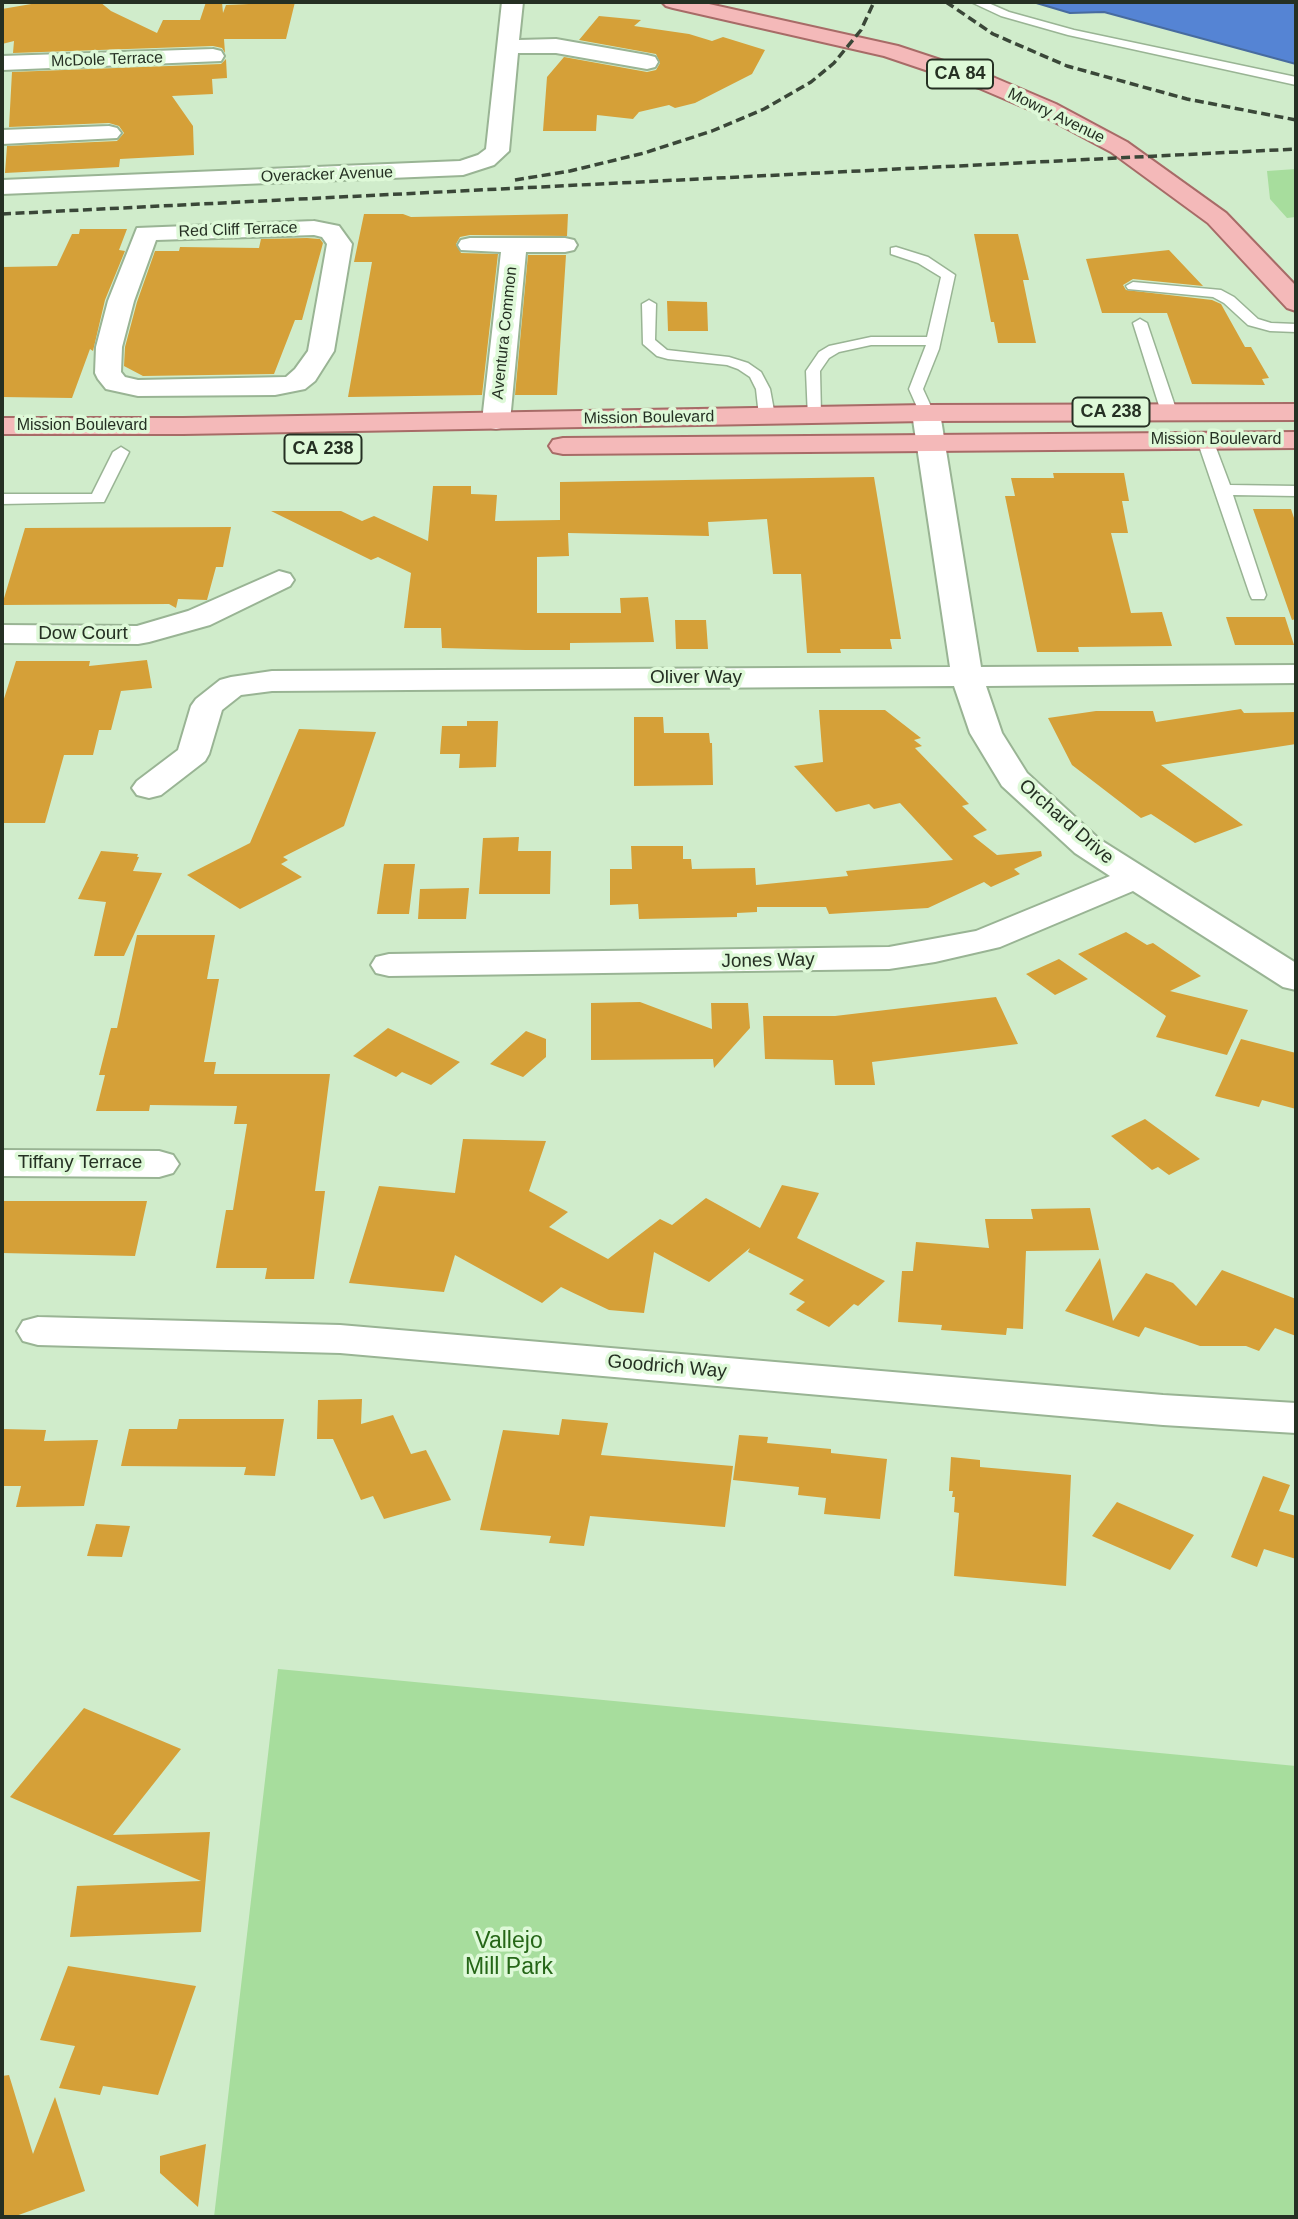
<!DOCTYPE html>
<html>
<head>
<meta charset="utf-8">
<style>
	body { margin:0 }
	#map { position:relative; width:1298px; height:2219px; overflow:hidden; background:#d0eccb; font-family:Helvetica,sans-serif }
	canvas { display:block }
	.frame { position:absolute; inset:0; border:4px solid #253023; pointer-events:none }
</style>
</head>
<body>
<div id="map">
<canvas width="1298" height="2219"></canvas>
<div class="frame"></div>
</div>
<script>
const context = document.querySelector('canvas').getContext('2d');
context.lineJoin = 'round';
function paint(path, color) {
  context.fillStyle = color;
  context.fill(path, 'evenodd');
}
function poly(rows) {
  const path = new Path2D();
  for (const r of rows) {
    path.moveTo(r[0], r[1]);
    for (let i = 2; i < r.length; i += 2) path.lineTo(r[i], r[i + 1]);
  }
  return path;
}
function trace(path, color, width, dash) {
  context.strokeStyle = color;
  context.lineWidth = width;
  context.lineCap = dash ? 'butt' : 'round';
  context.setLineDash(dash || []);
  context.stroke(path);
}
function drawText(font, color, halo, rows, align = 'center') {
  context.font = font + ' Helvetica,sans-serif';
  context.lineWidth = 7;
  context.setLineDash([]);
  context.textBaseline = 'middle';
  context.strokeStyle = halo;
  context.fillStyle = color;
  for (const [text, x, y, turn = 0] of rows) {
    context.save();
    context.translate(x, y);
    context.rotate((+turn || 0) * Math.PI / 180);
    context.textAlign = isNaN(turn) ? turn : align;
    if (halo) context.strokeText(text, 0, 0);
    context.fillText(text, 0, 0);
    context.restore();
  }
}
const green = poly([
	[1296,169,1296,217,1287,218,1270,199,1267,171],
	[278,1669,1296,1766,1296,2217,214,2217]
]);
const water = poly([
	[1033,2,1296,2,1296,64,1104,12,1070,13,1033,2]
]);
const building = poly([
	[43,2,100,2,111,11,157,33,163,20,200,20,206,2,222,2,223,13,226,5,295,2,286,39,224,39,225,53,222,48,213,46,13,53,14,41,2,44,2,9],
	[599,16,641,20,634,26,689,34,712,41,723,37,765,50,752,74,695,103,675,108,669,105,639,112,633,119,597,115,596,131,543,131,547,77,564,57,647,72,656,70,660,63,656,54,579,40],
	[226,59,227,78,212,79,213,94,172,96,193,126,194,155,120,159,119,167,5,173,7,146,117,141,124,133,119,126,109,123,9,127,12,72,221,64],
	[364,214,403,214,411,217,568,214,567,236,470,235,460,237,456,244,461,253,498,254,482,395,348,397,372,262,354,262],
	[80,229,127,229,119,250,125,251,105,300,93,351,90,349,72,398,2,397,2,267,57,266,72,234,79,234],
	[974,234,1018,234,1029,280,1023,280,1036,343,998,343,994,322,991,322],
	[307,238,320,239,323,243,302,320,295,320,274,374,143,376,124,366,125,347,137,302,155,251,179,251,180,247,259,248,261,239],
	[1169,250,1203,286,1133,279,1123,285,1126,290,1212,300,1221,304,1245,347,1251,347,1269,378,1262,379,1265,385,1192,384,1167,313,1102,313,1086,259],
	[528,255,566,255,557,395,515,395],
	[667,301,707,302,708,331,668,331],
	[1053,473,1124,473,1129,501,1122,501,1128,533,1111,533,1131,613,1162,612,1172,646,1078,647,1079,652,1037,652,1005,496,1015,496,1011,478,1054,478],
	[874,477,901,639,890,639,892,649,840,649,841,653,807,653,801,574,773,574,767,519,708,522,709,536,568,533,569,556,537,557,537,613,621,613,620,598,648,597,654,642,570,643,570,650,525,650,442,648,441,628,404,628,411,573,378,557,371,560,271,511,341,511,362,521,374,516,428,541,433,486,471,486,471,494,497,495,495,521,560,520,560,482],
	[1253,509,1291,509,1296,524,1296,619,1292,620],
	[231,527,223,567,216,567,207,600,178,599,176,608,169,604,2,605,25,528],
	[1226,617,1285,617,1294,645,1235,645],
	[675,620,706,620,708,649,676,649],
	[147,660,152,688,121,691,111,730,99,730,93,755,64,755,45,823,2,823,2,705,16,661,90,661,89,666],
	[1241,709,1244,713,1296,712,1296,744,1161,765,1243,825,1195,843,1151,814,1141,818,1072,765,1048,718,1096,711,1153,711,1156,722],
	[819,710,885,710,921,738,914,740,922,746,915,748,969,804,962,806,987,830,973,836,997,855,1041,851,1042,856,1014,869,1020,874,991,887,984,882,928,908,829,914,826,907,757,907,757,912,737,913,737,917,639,919,638,904,610,905,610,869,632,869,631,846,683,846,683,859,691,859,692,869,755,868,756,885,848,876,846,871,953,860,900,803,874,809,869,804,836,812,794,766,823,762],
	[634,717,663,717,664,733,709,733,710,743,712,743,713,785,634,786],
	[467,721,498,721,496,767,459,768,460,754,440,754,442,726,467,726],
	[299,729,376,732,344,826,283,857,288,860,281,864,302,877,240,909,187,875,250,843],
	[519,837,518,851,551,851,550,894,479,894,483,838],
	[101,851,138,854,137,857,139,857,133,871,162,873,124,956,94,956,106,902,78,899],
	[384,864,415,864,409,914,377,914],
	[469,888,466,919,418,919,420,889],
	[1126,932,1147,945,1153,943,1201,976,1170,991,1248,1010,1227,1055,1156,1037,1166,1016,1078,954],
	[137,935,215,935,207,979,219,979,204,1062,216,1062,214,1074,330,1074,315,1191,325,1191,314,1279,265,1279,267,1268,216,1268,226,1210,233,1210,247,1124,234,1124,237,1106,150,1105,149,1111,96,1111,105,1075,99,1075,111,1028,117,1028],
	[1059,959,1088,979,1055,995,1026,974],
	[996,997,1018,1044,872,1062,875,1085,835,1085,833,1060,765,1059,763,1016,835,1016],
	[640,1002,712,1029,711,1003,748,1003,750,1028,714,1068,713,1059,591,1060,591,1003],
	[388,1028,460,1062,431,1085,402,1072,396,1077,353,1056],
	[526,1031,546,1039,546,1057,523,1077,490,1064],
	[1241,1039,1296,1053,1296,1109,1262,1100,1259,1107,1215,1096],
	[1145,1119,1200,1159,1169,1175,1158,1167,1152,1170,1111,1136],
	[463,1139,546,1141,529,1191,568,1212,549,1227,608,1259,660,1219,672,1225,706,1198,760,1228,782,1185,819,1193,797,1238,885,1281,858,1306,854,1304,829,1327,796,1310,805,1302,789,1294,804,1280,748,1252,750,1248,709,1282,654,1252,644,1313,609,1310,561,1287,542,1303,455,1255,444,1292,349,1283,379,1186,455,1193],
	[2,1201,147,1201,135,1256,2,1253],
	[1090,1208,1099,1250,1026,1251,1023,1329,1007,1328,1006,1335,941,1330,942,1325,898,1322,902,1271,913,1271,916,1242,989,1248,985,1219,1033,1219,1031,1209],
	[1100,1258,1113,1321,1146,1273,1173,1283,1196,1306,1222,1270,1296,1299,1296,1336,1275,1328,1259,1351,1246,1346,1200,1346,1145,1327,1139,1337,1065,1311],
	[362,1399,361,1424,393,1415,411,1454,426,1450,451,1500,384,1519,373,1496,361,1500,333,1439,317,1439,318,1400],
	[179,1419,284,1419,275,1476,244,1475,246,1467,121,1466,129,1429,177,1429],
	[562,1419,608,1423,601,1455,733,1466,725,1527,590,1516,584,1546,549,1543,551,1536,480,1530,503,1430,559,1435],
	[2,1429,46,1430,44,1441,98,1440,84,1506,16,1507,21,1486,2,1486],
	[739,1435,768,1437,767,1443,831,1449,831,1453,887,1459,880,1519,824,1514,826,1498,798,1495,799,1487,733,1480],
	[951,1457,980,1460,980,1467,1071,1475,1066,1586,954,1576,959,1513,954,1512,955,1497,952,1497,953,1491,949,1491],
	[1263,1476,1290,1485,1279,1511,1296,1516,1296,1559,1264,1549,1257,1567,1231,1557],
	[1117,1502,1194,1535,1170,1570,1092,1536],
	[96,1524,130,1526,122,1557,87,1556],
	[84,1708,181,1749,113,1835,210,1832,201,1932,70,1937,77,1886,201,1881,10,1797],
	[68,1966,196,1986,158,2095,103,2086,100,2095,59,2088,75,2046,40,2040],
	[9,2075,33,2154,55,2097,85,2191,13,2217,2,2217,2,2076],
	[206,2144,198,2207,160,2173,160,2156]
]);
const service = poly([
	[971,2,986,2,1009,12,1074,30,1296,77,1296,85,1068,35,1001,16,971,2],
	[896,247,928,257,955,275,939,349,923,389,934,413,926,418,921,416,909,389,926,345,871,345,839,352,829,358,820,371,821,415,813,420,808,418,806,371,819,352,829,346,871,337,927,337,941,277,918,263,891,254,891,248,896,247],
	[1133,282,1221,290,1234,297,1258,319,1271,323,1296,324,1296,332,1270,331,1248,325,1224,303,1213,297,1128,289,1126,286,1133,282],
	[649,300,656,304,655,340,667,350,729,357,748,363,761,372,770,389,775,416,772,419,767,421,759,416,756,389,750,377,738,369,727,365,668,359,657,356,643,344,642,304,649,300],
	[1140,319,1147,323,1177,412,1174,415,1169,417,1161,412,1133,323,1140,319],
	[1205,435,1213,440,1230,485,1296,486,1296,496,1233,495,1266,595,1264,599,1252,599,1250,595,1197,440,1205,435],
	[121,447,129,452,104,502,2,504,2,494,92,494,113,452,121,447]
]);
const minor = poly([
	[502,2,523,2,519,40,556,39,647,55,655,57,658,62,655,67,647,69,556,53,518,53,509,151,494,165,463,175,2,194,2,180,460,161,478,155,486,149,502,2],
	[213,49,221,51,224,56,221,61,2,70,2,56,213,49],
	[109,126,117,128,121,133,117,138,2,144,2,130,109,126],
	[314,221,339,226,352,244,334,351,315,381,305,389,275,395,138,396,106,389,98,379,95,373,96,347,108,301,137,228,314,221],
	[314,235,322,237,327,244,308,351,295,369,286,377,138,380,125,377,121,372,122,347,134,301,156,240,314,235],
	[470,238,565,238,574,240,577,245,574,250,565,252,526,252,510,421,506,427,496,429,486,427,482,421,501,252,461,250,458,245,461,240,470,238],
	[926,405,936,407,940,413,981,667,1296,665,1296,683,986,686,1002,733,1027,773,1099,839,1296,963,1296,990,1283,987,1133,891,1000,947,935,962,889,969,389,976,376,973,371,965,376,957,389,954,889,947,976,931,1110,876,1075,853,1002,786,970,733,954,686,272,691,241,695,222,710,209,754,205,761,161,795,149,798,137,795,132,788,137,781,178,750,191,706,196,699,220,680,231,677,272,671,950,667,912,413,916,407,926,405],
	[279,571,290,574,294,580,290,586,210,625,149,642,138,644,2,643,2,625,137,626,188,611,279,571],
	[2,1150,159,1151,173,1155,179,1164,173,1173,159,1177,2,1176,2,1150],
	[38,1317,340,1325,1163,1395,1296,1403,1296,1433,1163,1425,340,1353,38,1345,23,1341,17,1331,23,1321,38,1317]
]);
const primary = poly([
	[662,2,700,2,898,46,995,78,1056,104,1127,142,1226,213,1296,286,1296,311,1287,308,1208,223,1111,152,1040,114,979,88,884,56,673,8,666,6,662,2],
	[1296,404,1296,420,926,421,183,434,2,434,2,418,183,418,926,405,1296,404],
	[1296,432,1296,448,563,454,553,452,549,446,553,440,563,438,1296,432]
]);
const rail = poly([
	[946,2,993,34,1067,66,1187,99,1296,120],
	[515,180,570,171,644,153,712,131,764,109,811,82,834,63,861,30,874,2],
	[2,214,1296,149]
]);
const farStreetnames = [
	["McDole Terrace",107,60,-2],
	["Mowry Avenue",1056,116,26],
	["Overacker Avenue",327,175,-2],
	["Red Cliff Terrace",238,230,-2],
	["Aventura Common",505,333,-84],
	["Mission Boulevard",649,418,-1],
	["Mission Boulevard",82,426],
	["Mission Boulevard",1216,440]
];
const shields = [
	[960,74,66],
	[1111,412,77],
	[323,449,77]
];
const shieldNames = [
	["CA 84",960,74],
	["CA 238",1111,412],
	["CA 238",323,449]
];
const streetNames = [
	["Dow Court",83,634],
	["Oliver Way",696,678],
	["Orchard Drive",1066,822,41],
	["Jones Way",768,961,-1],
	["Tiffany Terrace",80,1163],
	["Goodrich Way",667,1367,5]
];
const nearParknames = [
	["Vallejo",509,1942],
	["Mill Park",509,1968]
];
paint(green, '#a7dd9d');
paint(water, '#5584d4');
trace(water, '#476b9f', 2);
paint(building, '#d5a038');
trace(service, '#99b494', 3);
trace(minor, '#99b494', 4);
trace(primary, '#a76b67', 4);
paint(service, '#fff');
paint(minor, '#fff');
paint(primary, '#f4b9b9');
trace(rail, '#3a4738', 3.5, [9, 4.5]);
drawText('16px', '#253023', '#def9d8', farStreetnames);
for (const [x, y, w] of shields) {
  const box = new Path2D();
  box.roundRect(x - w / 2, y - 14.5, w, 29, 5);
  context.fillStyle = '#def9d8';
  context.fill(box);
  trace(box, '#253023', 2);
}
drawText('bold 18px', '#253023', null, shieldNames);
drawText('19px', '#253023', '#def9d8', streetNames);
drawText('23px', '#256617', '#def9d8', nearParknames);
</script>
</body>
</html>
